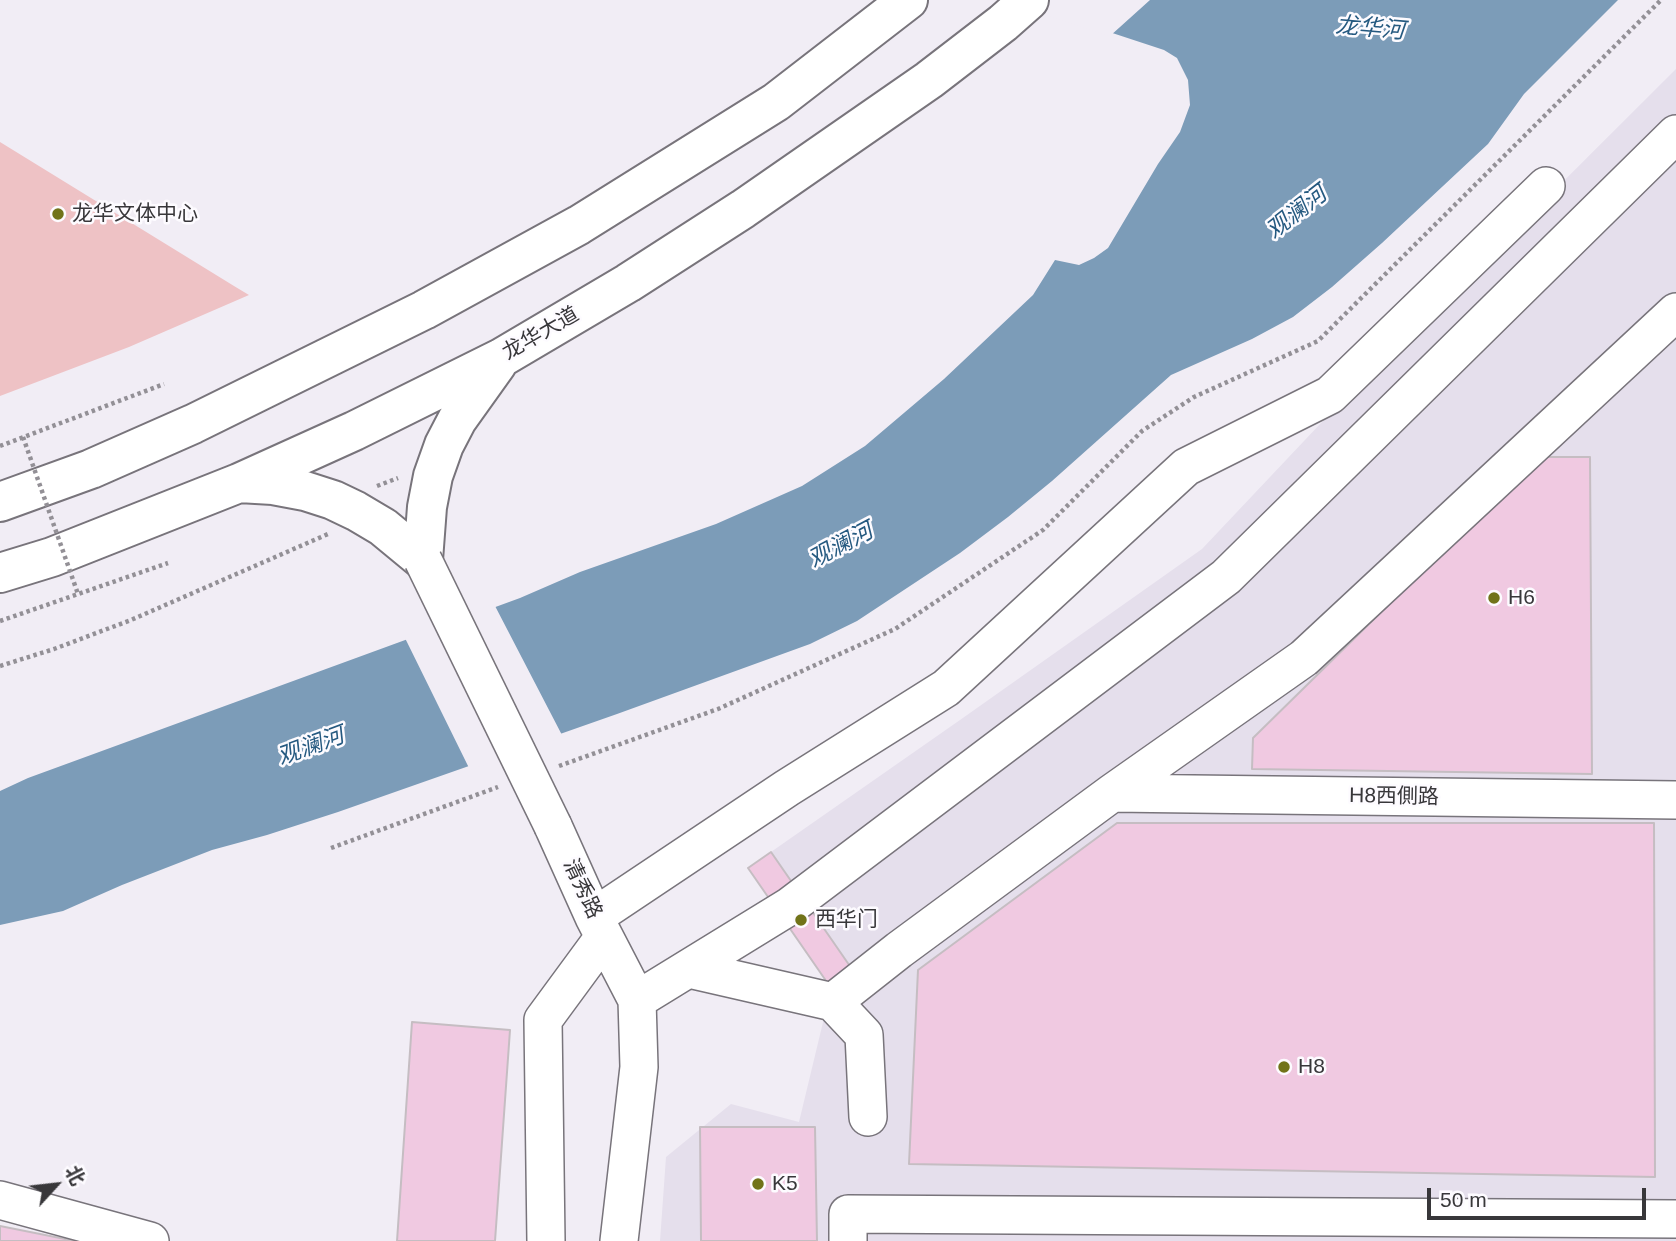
<!DOCTYPE html>
<html>
<head>
<meta charset="utf-8">
<style>
	body { margin:0 }
	#map { position:relative; width:1676px; height:1241px; overflow:hidden; background:#f1edf5; font-family:Helvetica,"Noto Sans SC",sans-serif }
	canvas { display:block }
	.north { position:absolute; left:21px; top:1150px; width:70px; height:70px; -webkit-text-stroke:5px #fdfbff; paint-order:stroke; rotate:63deg; font-size:19px; font-weight:700; line-height:28px; text-align:center; color:#38373a }
	.north::after { content:''; display:block; margin:auto; width:24px; height:32px; background:#38373a; clip-path:polygon(50% 0,100% 100%,50% 72%,0 100%) }
	.scale { position:absolute; left:1427px; top:1188px; width:219px; height:32px; box-sizing:border-box; border:4px solid #38373a; border-top:0; padding-left:9px; font-size:21px; line-height:24px; white-space:nowrap; color:#38373a; -webkit-text-stroke:5px #fdfbff; paint-order:stroke }
</style>
</head>
<body>
<div id="map">
<canvas width="1676" height="1241"></canvas>
<div class="north">北</div>
<div class="scale">50 m</div>
</div>
<script>
const context = document.querySelector('canvas').getContext('2d');
context.lineJoin = 'round';
function paint(path, color) {
  context.fillStyle = color;
  context.fill(path, 'evenodd');
}
function poly(rows) {
  const path = new Path2D();
  for (const r of rows) {
    path.moveTo(r[0], r[1]);
    for (let i = 2; i < r.length; i += 2) path.lineTo(r[i], r[i + 1]);
  }
  return path;
}
function trace(path, color, width, dash) {
  context.strokeStyle = color;
  context.lineWidth = width;
  context.lineCap = dash ? 'butt' : 'round';
  context.setLineDash(dash || []);
  context.stroke(path);
}
function drawText(font, color, halo, rows, align = 'center') {
  context.font = font + ' Helvetica,"Noto Sans SC",sans-serif';
  context.lineWidth = 5;
  context.setLineDash([]);
  context.textBaseline = 'middle';
  context.strokeStyle = halo;
  context.fillStyle = color;
  for (const [text, x, y, turn = 0] of rows) {
    context.save();
    context.translate(x, y);
    context.rotate((+turn || 0) * Math.PI / 180);
    context.textAlign = isNaN(turn) ? turn : align;
    if (halo) context.strokeText(text, 0, 0);
    context.fillText(text, 0, 0);
    context.restore();
  }
}
const built = poly([
	[1676,69,1676,1241,660,1241,666,1157,731,1104,799,1122,831,989,748,868,960,720,1202,549,1321,423]
]);
const green = poly([
	[0,142,234,286,249,295,129,347,0,396]
]);
const water = poly([
	[1012,0,1618,0,1524,94,1488,144,1382,243,1332,287,1293,317,1252,339,1171,375,1052,481,1008,517,960,553,857,621,810,644,617,714,338,812,267,835,212,850,122,885,63,911,0,925,0,791,28,778,520,598,580,572,716,524,802,486,865,446,944,379,1033,295,1055,260,1079,265,1094,258,1108,248,1158,164,1180,132,1190,105,1188,80,1177,58,1164,50]
]);
const pier = poly([
	[1008,0,1150,0,1110,36,1011,3],
	[494,604,563,737,470,770,404,636]
]);
const building = poly([
	[1539,457,1590,457,1592,774,1252,769,1253,738,1539,457],
	[1117,823,1654,823,1655,1177,909,1164,918,970,1117,823],
	[771,852,854,972,831,988,748,868,771,852],
	[412,1022,510,1030,495,1241,397,1241,412,1022],
	[700,1127,815,1127,817,1241,701,1241,700,1127],
	[0,1226,75,1241,0,1241,0,1226]
]);
const path = poly([
	[0,446,164,384],
	[377,486,398,478],
	[0,621,168,563],
	[0,666,54,649,131,620,328,534],
	[559,766,718,709,895,629,1043,530,1142,431,1194,397,1318,341,1661,0],
	[331,848,498,787]
]);
const minor = poly([
	[1112,793,1676,800],
	[553,826,594,917,637,1000,639,1067,619,1241],
	[594,917,787,788,946,688,1186,467,1330,395,1546,186],
	[689,969,833,1002],
	[637,1000,790,906,1226,577,1676,134],
	[868,1117,864,1035,833,1002,899,950,1112,793,1304,658,1676,312],
	[0,1200,150,1241],
	[546,1241,543,1020,604,937],
	[848,1241,848,1214,1676,1219]
]);
const major = poly([
	[239,483,273,485,305,491,333,500,356,511,383,527,423,560],
	[0,502,91,469,193,424,424,310,579,225,776,102,908,0],
	[423,560,427,507,433,476,444,445,457,420,497,364],
	[0,573,52,557,239,483,354,431,501,358,628,283,743,209,929,80,1003,23,1029,0]
]);
const pathBridge = poly([
	[23,437,78,594]
]);
const minorBridge = poly([
	[423,560,553,826]
]);
const markers = [
	[58,214,7,"#717319"],
	[1494,598,7,"#717319"],
	[801,920,7,"#717319"],
	[1284,1067,7,"#717319"],
	[758,1184,7,"#717319"]
];
const poiNames = [
	["龙华文体中心",72,214],
	["H6",1508,598],
	["西华门",815,920],
	["H8",1298,1067],
	["K5",772,1184]
];
const streetNames = [
	["龙华大道",541,334,-30],
	["H8西側路",1394,797,1],
	["清秀路",582,889,65]
];
const waterNames = [
	["龙华河",1370,29,5],
	["观澜河",1297,213,-38],
	["观澜河",841,546,-28],
	["观澜河",311,747,-20]
];
paint(built, '#e5dfec');
paint(green, '#eec2c5');
paint(water, '#7c9cb8');
paint(pier, '#f1edf5');
paint(building, '#f0c9e1');
trace(building, '#c5bdc2', 2);
trace(minor, '#78747b', 40);
trace(major, '#78747b', 42);
trace(path, '#939096', 4.5, [3.5, 3.5]);
trace(minor, '#fff', 37);
trace(major, '#fff', 38);
trace(minorBridge, '#78747b', 40, []);
trace(pathBridge, '#939096', 4.5, [3.5, 3.5]);
trace(minorBridge, '#fff', 37);
for (const [x, y, r, color] of markers) {
  const dot = new Path2D();
  dot.arc(x, y, r, 0, 2 * Math.PI);
  context.fillStyle = color;
  context.fill(dot);
  trace(dot, '#fdfbff', 2.5);
}
drawText('21px', '#38373a', '#fdfbff', poiNames, 'left');
drawText('21px', '#38373a', '#fdfbff', streetNames);
drawText('italic 23px', '#255980', '#fdfbff', waterNames);
</script>
</body>
</html>
